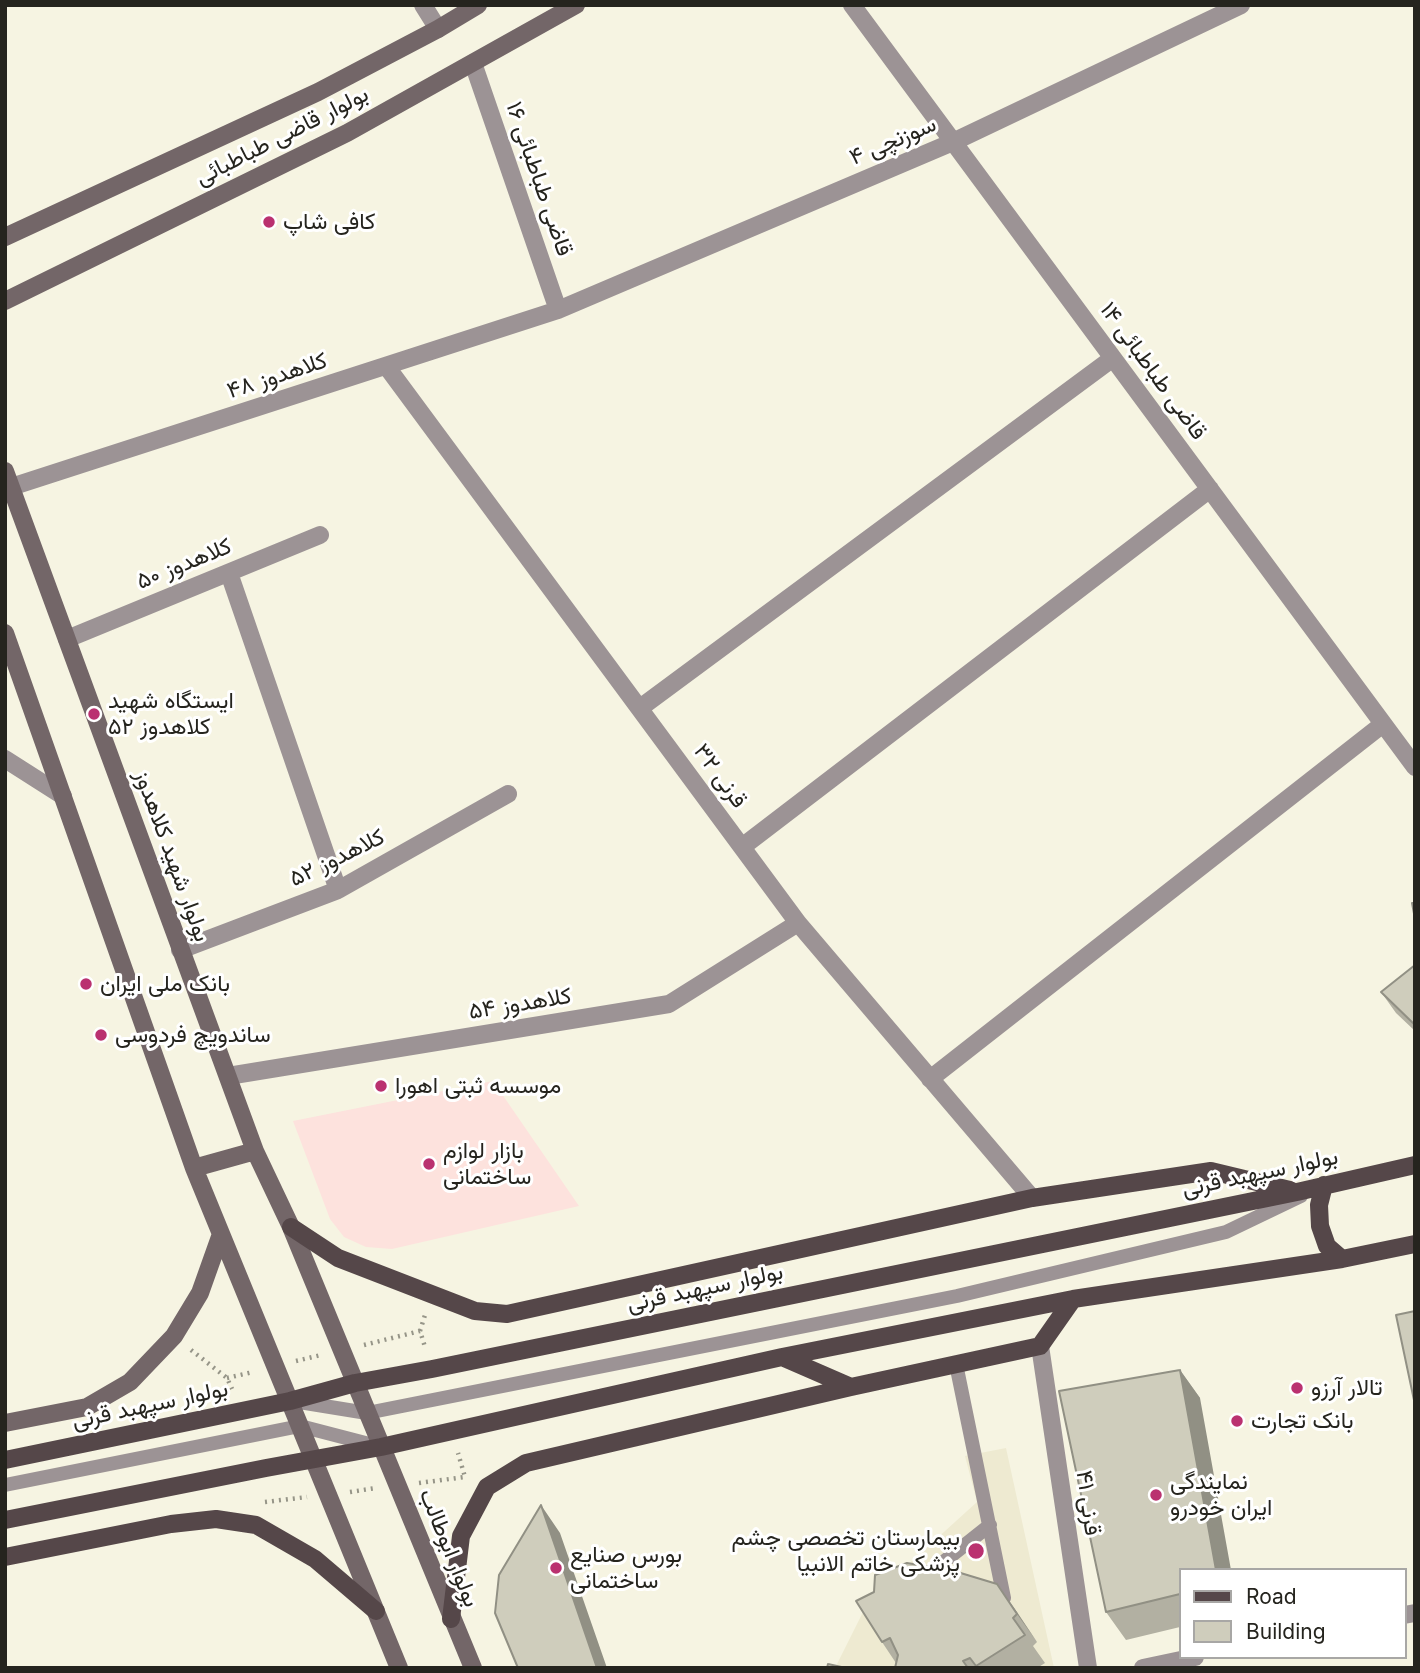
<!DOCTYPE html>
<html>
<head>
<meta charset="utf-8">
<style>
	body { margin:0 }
	#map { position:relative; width:1420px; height:1673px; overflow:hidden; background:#f6f4e2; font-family:Inter,sans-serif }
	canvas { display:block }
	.frame { position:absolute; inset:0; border:7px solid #25241e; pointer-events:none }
	.legend { position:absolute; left:1179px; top:1568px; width:228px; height:91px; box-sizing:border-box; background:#fff; border:2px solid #a8a7a5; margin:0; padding:9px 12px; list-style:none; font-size:21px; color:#25241e }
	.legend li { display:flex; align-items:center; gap:14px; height:35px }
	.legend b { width:35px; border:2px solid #a8a7a5 }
</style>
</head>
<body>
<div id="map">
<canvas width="1420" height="1673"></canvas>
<div class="frame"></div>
<ul class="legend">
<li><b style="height:9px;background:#554749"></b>Road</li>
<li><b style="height:19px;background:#cfcdbc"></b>Building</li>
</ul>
</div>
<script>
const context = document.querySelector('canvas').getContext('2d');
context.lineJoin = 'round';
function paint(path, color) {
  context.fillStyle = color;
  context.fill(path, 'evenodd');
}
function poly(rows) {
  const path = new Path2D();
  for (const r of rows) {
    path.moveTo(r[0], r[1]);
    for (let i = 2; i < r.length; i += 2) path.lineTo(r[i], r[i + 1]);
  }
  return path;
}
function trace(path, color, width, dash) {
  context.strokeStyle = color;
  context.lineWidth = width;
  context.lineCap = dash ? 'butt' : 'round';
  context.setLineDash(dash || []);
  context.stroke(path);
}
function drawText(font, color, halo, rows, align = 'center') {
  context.font = font + ' Inter,Vazirmatn,sans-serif';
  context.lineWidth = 6;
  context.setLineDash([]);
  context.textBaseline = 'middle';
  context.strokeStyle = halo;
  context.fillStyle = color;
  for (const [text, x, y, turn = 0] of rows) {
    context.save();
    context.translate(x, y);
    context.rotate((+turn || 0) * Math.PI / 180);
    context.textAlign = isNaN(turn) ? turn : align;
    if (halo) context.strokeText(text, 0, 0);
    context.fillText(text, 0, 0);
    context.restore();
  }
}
const commercial = poly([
	[493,1081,579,1206,392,1249,366,1247,344,1237,330,1219,293,1121]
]);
const built = poly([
	[1006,1448,1054,1668,835,1668,869,1600,977,1502,965,1456]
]);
const path = poly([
	[420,1331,425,1315],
	[364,1345,420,1331,425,1347],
	[191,1350,227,1378,232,1389],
	[296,1361,321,1355],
	[227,1378,253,1372],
	[419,1483,465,1477,458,1453],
	[350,1492,376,1488],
	[265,1502,307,1497]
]);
const service = poly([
	[956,1364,1004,1598],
	[293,1401,367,1413,957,1296,1226,1232,1301,1196],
	[5,1485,300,1426,377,1446],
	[922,1579,990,1525]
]);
const minor = poly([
	[423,5,438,29],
	[852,5,1415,767],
	[473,63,558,310],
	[387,367,798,923,1032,1198],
	[11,487,558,310,953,142,1241,5],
	[229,573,338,890],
	[67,639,320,535],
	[640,708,1113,358],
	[5,759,63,796],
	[742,847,1210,489],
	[180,950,338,890,508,794],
	[228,1076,669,1004,798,923],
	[930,1079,1383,724],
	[1040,1346,1088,1668],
	[1404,1615,1415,1613],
	[1143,1668,1195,1657]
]);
const secondary = poly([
	[5,237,318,92,438,29,478,5],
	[5,301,347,133,576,5],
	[5,471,255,1151,291,1227,473,1668],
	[5,633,194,1168,399,1668],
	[194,1168,255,1151],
	[5,1423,87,1407,130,1382,174,1336,200,1293,221,1234]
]);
const primary = poly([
	[1324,1185,1319,1205,1320,1226,1327,1246,1342,1259],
	[291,1227,338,1258,475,1311,507,1314,1032,1198,1211,1171,1290,1190],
	[782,1357,851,1387],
	[5,1460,290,1401,355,1383,432,1369,1297,1192,1415,1165],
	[5,1520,266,1468,381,1447,782,1357,1073,1299,1342,1259,1415,1244],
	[5,1557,171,1524,216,1519,256,1525,315,1559,376,1611],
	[451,1619,461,1536,487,1487,526,1463,851,1387,1040,1346,1073,1299]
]);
const wall = poly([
	[1415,965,1415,1031,1396,1013,1381,992],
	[1180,1370,1200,1398,1180,1570,1180,1627,1126,1640,1106,1612],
	[997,1584,1037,1642,1033,1646,1045,1663,1037,1668,895,1668,896,1663,882,1642]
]);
const shadedWall = poly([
	[1180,1370,1200,1398,1231,1570,1216,1570],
	[541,1505,560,1533,607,1668,597,1668],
	[997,1584,1017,1612,1037,1642,1017,1614]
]);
const building = poly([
	[1412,903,1415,903,1415,919,1412,903],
	[1415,965,1415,1023,1414,1024,1381,992,1415,965],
	[1415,1311,1415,1405,1396,1315,1415,1311],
	[1180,1370,1216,1570,1180,1570,1180,1594,1106,1612,1059,1391,1180,1370],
	[541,1505,597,1668,518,1668,495,1613,499,1575,541,1505],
	[907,1563,954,1571,997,1584,1017,1614,1013,1618,1025,1635,976,1666,970,1658,963,1661,968,1668,895,1668,898,1655,890,1638,882,1642,856,1601,874,1592,875,1575,907,1563],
	[828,1664,846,1668,827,1668,828,1664]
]);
const markers = [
	[269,222,7,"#ba3170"],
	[94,714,7,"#ba3170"],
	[86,984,7,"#ba3170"],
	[101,1035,7,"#ba3170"],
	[381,1086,7,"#ba3170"],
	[429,1164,7,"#ba3170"],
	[1297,1388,7,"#ba3170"],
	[1237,1421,7,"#ba3170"],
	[1156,1495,7,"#ba3170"],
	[976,1551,9,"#ba3170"],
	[556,1568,7,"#ba3170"]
];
const streetNames = [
	["بولوار قاضی طباطبائی",282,136,-27],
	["سوزنچی ۴",893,141,-23],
	["قاضی طباطبائی ۱۶",539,179,71],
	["قاضی طباطبائی ۱۴",1153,371,54],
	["کلاهدوز ۴۸",277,376,-18],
	["کلاهدوز ۵۰",184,564,-22],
	["قرنی ۳۲",720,776,54],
	["بولوار شهید کلاهدوز",172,856,70],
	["کلاهدوز ۵۲",337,858,-26],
	["کلاهدوز ۵۴",520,1004,-9],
	["بولوار سپهبد قرنی",1260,1173,-12],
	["بولوار سپهبد قرنی",705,1288,-12],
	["بولوار سپهبد قرنی",150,1405,-12],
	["قرنی ۴۱",1088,1503,82],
	["بولوار ابوطالب",449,1548,68]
];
const poiNames = [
	["کافی شاپ",283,222],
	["ایستگاه شهید",108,701],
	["کلاهدوز ۵۲",108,727],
	["بانک ملی ایران",100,984],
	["ساندویچ فردوسی",115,1035],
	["موسسه ثبتی اهورا",395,1086],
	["بازار لوازم",443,1151],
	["ساختمانی",443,1177],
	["تالار آرزو",1311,1388],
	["بانک تجارت",1251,1421],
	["نمایندگی",1170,1482],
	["ایران خودرو",1170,1508],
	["بیمارستان تخصصی چشم",960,1538,"right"],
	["پزشکی خاتم الانبیا",960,1564,"right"],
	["بورس صنایع",570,1555],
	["ساختمانی",570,1581]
];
paint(commercial, '#fde2dd');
paint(built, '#eeead1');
trace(path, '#969588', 4.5, [2, 5]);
trace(service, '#9c9395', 14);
trace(minor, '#9c9395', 18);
trace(secondary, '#736668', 18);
trace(primary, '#554749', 18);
paint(wall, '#b2b0a2');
paint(shadedWall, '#919084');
paint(building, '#cfcdbc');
trace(building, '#919084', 2);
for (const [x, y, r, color] of markers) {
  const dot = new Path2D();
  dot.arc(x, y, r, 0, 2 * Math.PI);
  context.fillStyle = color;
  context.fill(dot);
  trace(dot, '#fff', 2.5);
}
drawText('23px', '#25241e', '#fff', streetNames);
drawText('23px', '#25241e', '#fff', poiNames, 'left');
</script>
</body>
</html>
